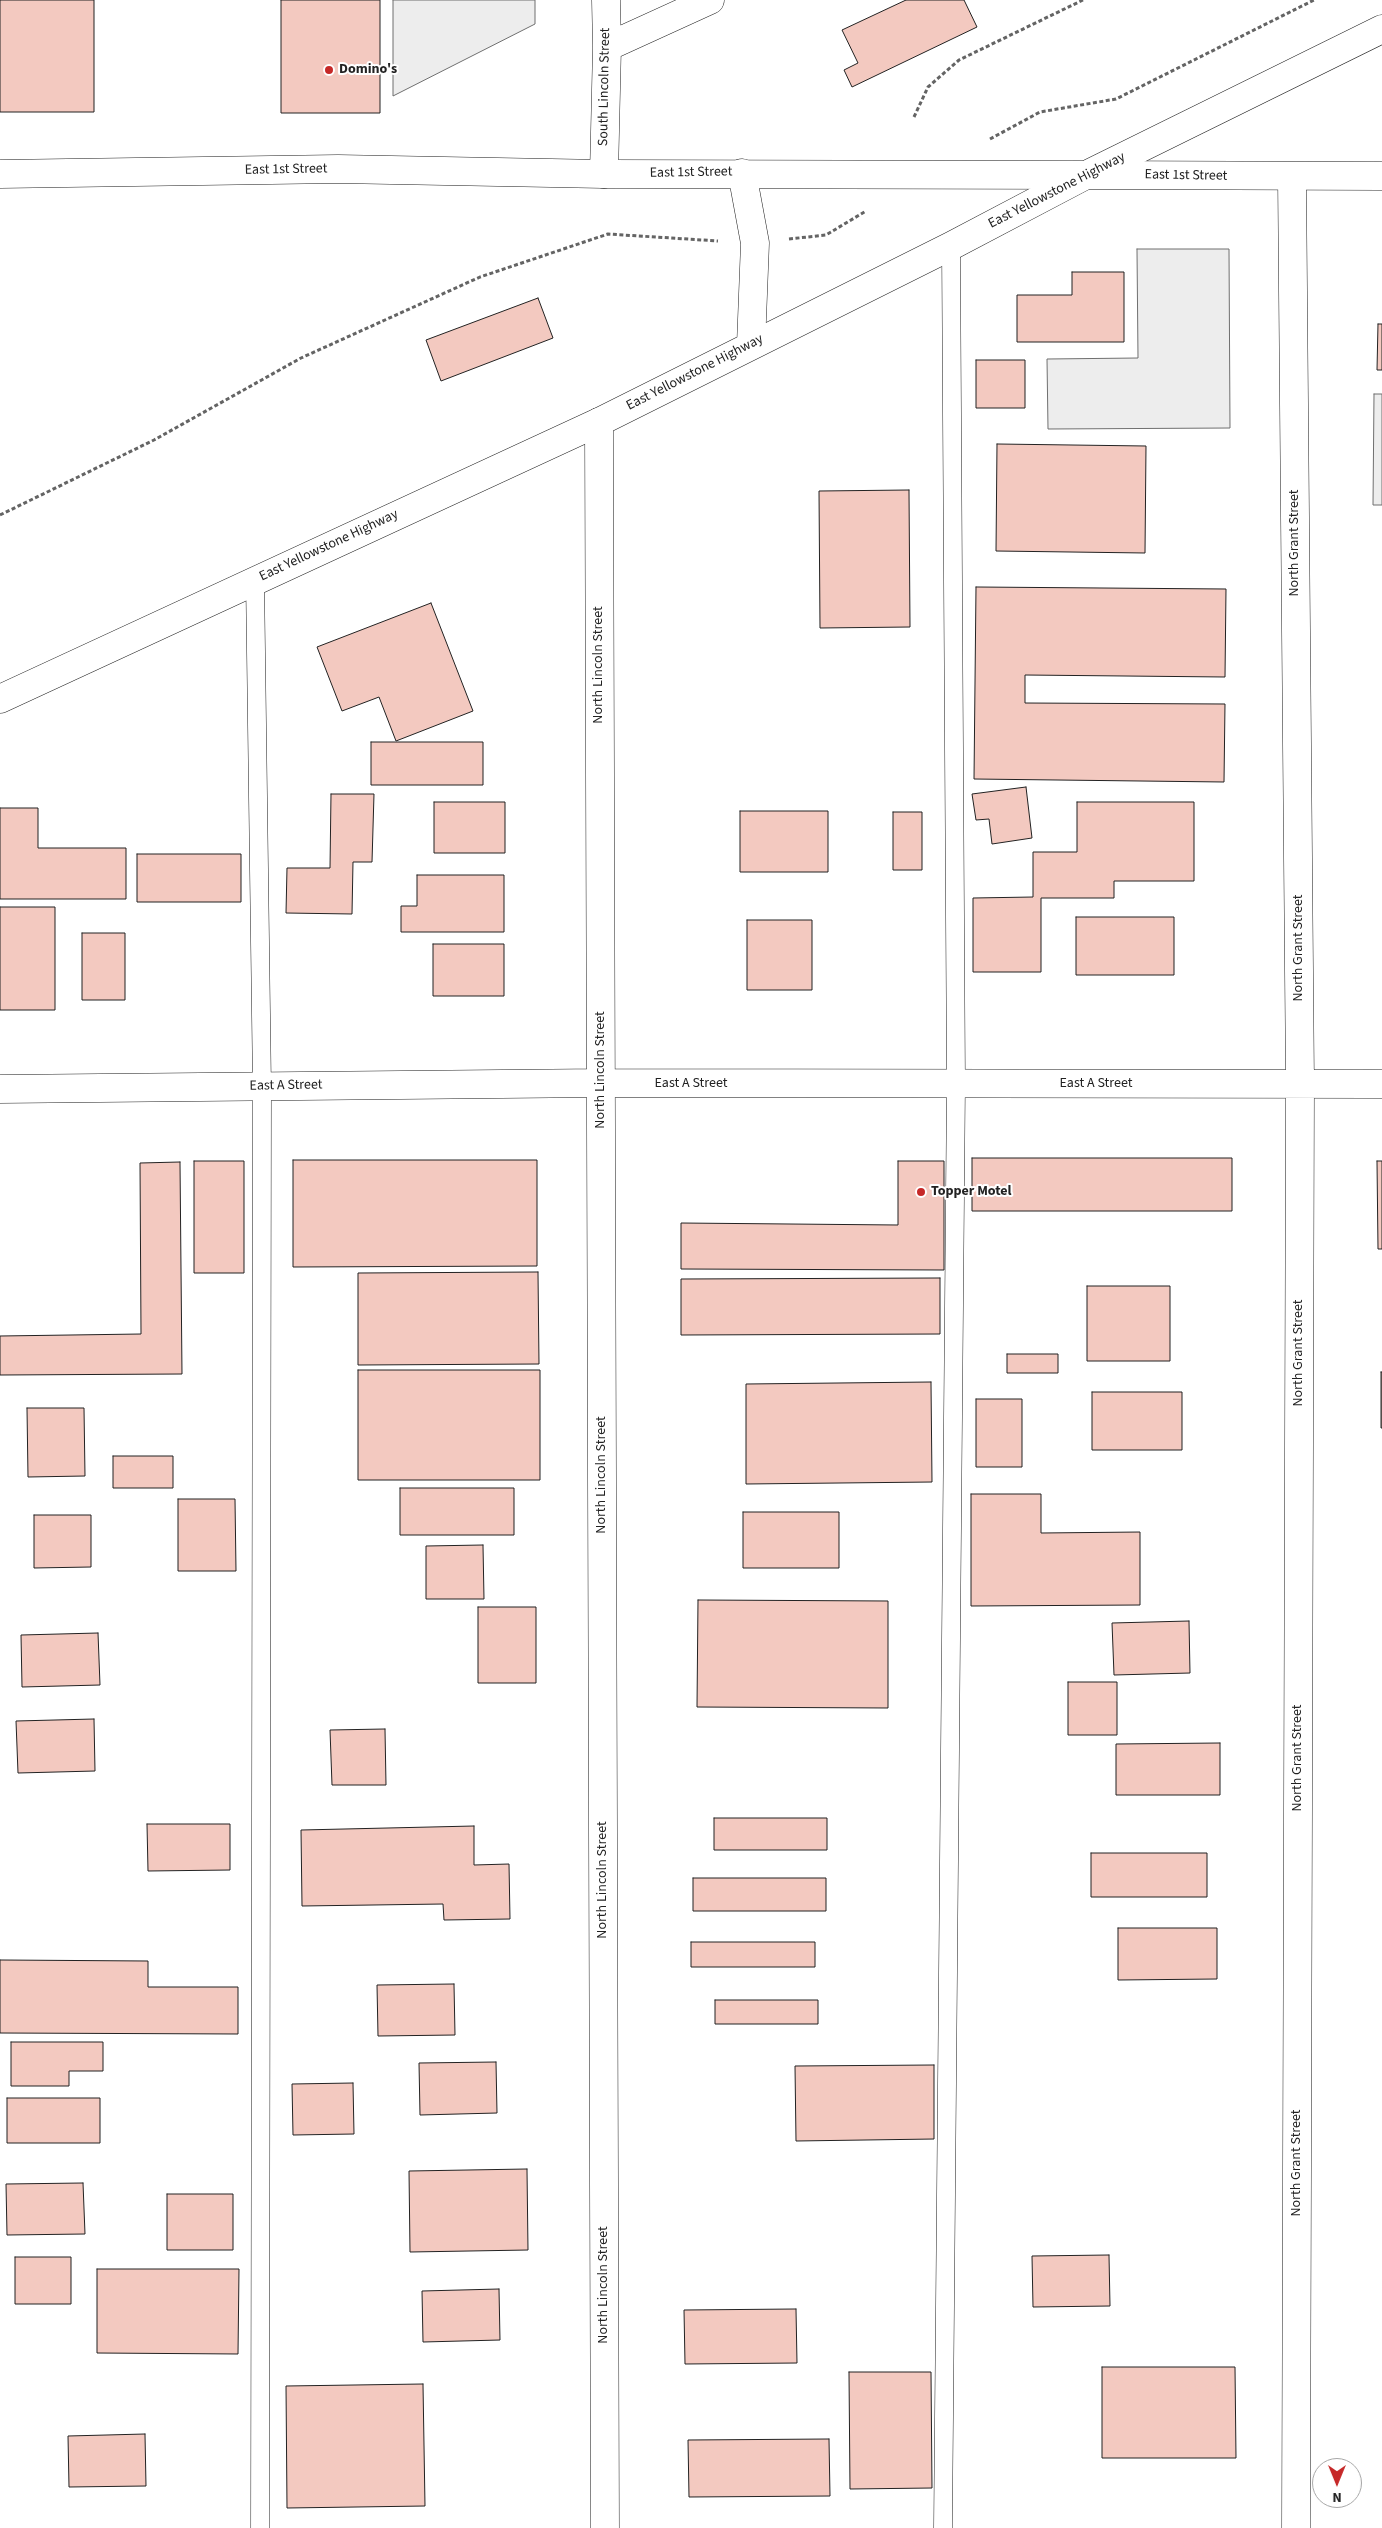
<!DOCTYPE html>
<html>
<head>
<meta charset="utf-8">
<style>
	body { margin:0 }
	#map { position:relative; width:1382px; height:2528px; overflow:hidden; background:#fff; font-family:"Source Sans 3",sans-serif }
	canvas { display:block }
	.north { position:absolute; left:1312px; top:2458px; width:50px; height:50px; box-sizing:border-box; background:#fff; border:1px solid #a7a7a7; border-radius:50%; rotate:180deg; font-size:14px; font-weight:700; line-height:20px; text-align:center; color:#222 }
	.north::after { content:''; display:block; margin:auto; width:18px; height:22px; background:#c62828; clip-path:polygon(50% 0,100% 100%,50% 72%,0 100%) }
</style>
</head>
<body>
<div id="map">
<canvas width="1382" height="2528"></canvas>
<div class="north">N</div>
</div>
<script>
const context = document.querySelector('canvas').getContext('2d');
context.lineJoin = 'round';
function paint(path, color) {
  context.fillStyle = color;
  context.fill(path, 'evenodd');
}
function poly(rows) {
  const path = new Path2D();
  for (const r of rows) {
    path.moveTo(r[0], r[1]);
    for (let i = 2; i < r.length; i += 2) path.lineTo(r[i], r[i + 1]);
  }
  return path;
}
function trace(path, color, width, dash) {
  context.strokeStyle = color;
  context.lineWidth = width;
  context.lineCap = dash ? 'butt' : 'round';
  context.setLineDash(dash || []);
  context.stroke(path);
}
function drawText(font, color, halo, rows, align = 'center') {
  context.font = font + ' "Source Sans 3",sans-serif';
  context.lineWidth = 4;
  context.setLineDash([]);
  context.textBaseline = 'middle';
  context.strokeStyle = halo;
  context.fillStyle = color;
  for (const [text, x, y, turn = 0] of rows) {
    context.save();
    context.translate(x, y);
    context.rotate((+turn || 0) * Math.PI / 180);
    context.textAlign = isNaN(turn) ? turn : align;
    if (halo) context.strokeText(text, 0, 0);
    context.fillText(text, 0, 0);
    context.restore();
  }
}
const parking = poly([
	[393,0,535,0,535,24,393,96,393,0],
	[1137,249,1229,249,1230,428,1048,429,1047,359,1138,358,1137,249],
	[1374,394,1382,394,1382,505,1373,505,1374,394]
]);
const building = poly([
	[0,0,94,0,94,112,0,112,0,0],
	[281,0,380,0,380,113,281,113,281,0],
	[906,0,964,0,977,27,852,87,844,70,858,63,842,30,906,0],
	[1072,272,1124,272,1124,342,1017,342,1017,295,1072,295,1072,272],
	[538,298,553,338,441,381,426,340,538,298],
	[1378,324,1382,324,1382,370,1377,370,1378,324],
	[976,360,1025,360,1025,408,976,408,976,360],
	[997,444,1146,446,1145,553,996,551,997,444],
	[909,490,910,627,820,628,819,491,909,490],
	[976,587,1226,589,1225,677,1025,675,1025,703,1225,704,1224,782,974,779,976,587],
	[431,603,473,711,396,741,379,697,342,711,317,647,431,603],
	[371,742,483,742,483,785,371,785,371,742],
	[1026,787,1032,838,992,844,989,819,976,820,972,794,1026,787],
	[331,794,374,794,372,862,353,862,352,914,286,913,287,868,330,868,331,794],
	[434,802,505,802,505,853,434,853,434,802],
	[1077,802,1194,802,1194,881,1114,881,1114,898,1041,898,1041,972,973,972,973,898,1033,897,1033,852,1077,852,1077,802],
	[0,808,38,808,38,848,126,848,126,899,0,899,0,808],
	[740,811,828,811,828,872,740,872,740,811],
	[893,812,922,812,922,870,893,870,893,812],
	[137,854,241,854,241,902,137,902,137,854],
	[417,875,504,875,504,932,401,932,401,906,417,906,417,875],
	[0,907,55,907,55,1010,0,1010,0,907],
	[1076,917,1174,917,1174,975,1076,975,1076,917],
	[747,920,812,920,812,990,747,990,747,920],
	[82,933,125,933,125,1000,82,1000,82,933],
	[433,944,504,944,504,996,433,996,433,944],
	[972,1158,1232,1158,1232,1211,972,1211,972,1158],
	[293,1160,537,1160,537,1266,293,1267,293,1160],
	[194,1161,244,1161,244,1273,194,1273,194,1161],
	[898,1161,944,1161,944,1270,681,1269,681,1223,898,1225,898,1161],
	[1377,1161,1382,1161,1382,1249,1378,1249,1377,1161],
	[180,1162,182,1374,0,1375,0,1336,141,1334,140,1163,180,1162],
	[538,1272,539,1364,358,1365,358,1273,538,1272],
	[940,1278,940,1334,681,1335,681,1279,940,1278],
	[1087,1286,1170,1286,1170,1361,1087,1361,1087,1286],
	[1007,1354,1058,1354,1058,1373,1007,1373,1007,1354],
	[358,1370,540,1370,540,1480,358,1480,358,1370],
	[1381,1372,1382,1372,1382,1428,1381,1428,1381,1372],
	[931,1382,932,1482,746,1484,746,1384,931,1382],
	[1092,1392,1182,1392,1182,1450,1092,1450,1092,1392],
	[976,1399,1022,1399,1022,1467,976,1467,976,1399],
	[27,1408,84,1408,85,1476,28,1477,27,1408],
	[113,1456,173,1456,173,1488,113,1488,113,1456],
	[400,1488,514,1488,514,1535,400,1535,400,1488],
	[971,1494,1041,1494,1041,1533,1140,1532,1140,1605,971,1606,971,1494],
	[178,1499,235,1499,236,1571,178,1571,178,1499],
	[743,1512,839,1512,839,1568,743,1568,743,1512],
	[34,1515,91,1515,91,1567,34,1568,34,1515],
	[483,1545,484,1599,426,1599,426,1546,483,1545],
	[698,1600,888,1601,888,1708,697,1707,698,1600],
	[478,1607,536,1607,536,1683,478,1683,478,1607],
	[1189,1621,1190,1673,1114,1675,1112,1623,1189,1621],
	[98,1633,100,1685,22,1687,21,1635,98,1633],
	[1068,1682,1117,1682,1117,1735,1068,1735,1068,1682],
	[94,1719,95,1771,18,1773,16,1721,94,1719],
	[385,1729,386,1785,332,1785,330,1730,385,1729],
	[1220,1743,1220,1795,1116,1795,1116,1744,1220,1743],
	[714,1818,827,1818,827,1850,714,1850,714,1818],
	[147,1824,230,1824,230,1870,148,1871,147,1824],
	[474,1826,474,1865,509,1864,510,1919,444,1920,443,1904,302,1906,301,1830,474,1826],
	[1091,1853,1207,1853,1207,1897,1091,1897,1091,1853],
	[693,1878,826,1878,826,1911,693,1911,693,1878],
	[1118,1928,1217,1928,1217,1979,1118,1980,1118,1928],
	[691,1942,815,1942,815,1967,691,1967,691,1942],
	[0,1960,148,1961,148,1987,238,1987,238,2034,0,2033,0,1960],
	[454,1984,455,2035,378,2036,377,1985,454,1984],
	[715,2000,818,2000,818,2024,715,2024,715,2000],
	[11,2042,103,2042,103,2071,69,2071,69,2086,11,2086,11,2042],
	[496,2062,497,2113,420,2115,419,2063,496,2062],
	[934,2065,934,2139,796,2141,795,2066,934,2065],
	[353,2083,354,2134,293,2135,292,2084,353,2083],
	[7,2098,100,2098,100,2143,7,2143,7,2098],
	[527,2169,528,2250,410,2252,409,2171,527,2169],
	[83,2183,85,2234,7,2235,6,2184,83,2183],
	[167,2194,233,2194,233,2250,167,2250,167,2194],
	[1109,2255,1110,2306,1033,2307,1032,2256,1109,2255],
	[15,2257,71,2257,71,2304,15,2304,15,2257],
	[97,2269,239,2269,238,2354,97,2353,97,2269],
	[499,2289,500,2340,423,2342,422,2291,499,2289],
	[796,2309,797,2363,685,2364,684,2310,796,2309],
	[1102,2367,1235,2367,1236,2458,1102,2458,1102,2367],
	[849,2372,931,2372,932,2488,850,2489,849,2372],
	[423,2384,425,2506,287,2508,286,2386,423,2384],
	[145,2434,146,2486,69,2487,68,2436,145,2434],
	[829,2439,830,2496,689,2497,688,2440,829,2439]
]);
const path = poly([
	[914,117,928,87,959,60,1083,0],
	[990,139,1040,112,1116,99,1314,0],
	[789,239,826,235,866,211],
	[0,515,154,440,301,358,480,277,608,234,718,241]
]);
const service = poly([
	[255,579,262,1087,260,2528],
	[943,2528,956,1084,951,246]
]);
const minor = poly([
	[607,47,710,0],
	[604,174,607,47,606,0],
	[1292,177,1300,1084,1296,2528],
	[599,422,605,2528],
	[0,1089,601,1083,1382,1084]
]);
const tertiary = poly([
	[0,174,338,169,604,174,1086,175,1382,29]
]);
const primary = poly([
	[742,173,755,243,751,345],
	[0,699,599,422,951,246,1086,175,1382,176]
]);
const markers = [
	[329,70,5,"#c62828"],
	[921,1192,5,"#c62828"]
];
const poiNames = [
	["Domino's",339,70],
	["Topper Motel",931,1192]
];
const streetNames = [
	["South Lincoln Street",605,87,-89],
	["East 1st Street",286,170,-1],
	["East 1st Street",691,173,-1],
	["East 1st Street",1186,176,1],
	["East Yellowstone Highway",1057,191,-27],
	["East Yellowstone Highway",695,373,-27],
	["North Grant Street",1295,543,-90],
	["East Yellowstone Highway",329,546,-25],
	["North Lincoln Street",599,665,-90],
	["North Grant Street",1299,948,-90],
	["North Lincoln Street",601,1070,-90],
	["East A Street",691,1084],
	["East A Street",1096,1084],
	["East A Street",286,1086,-1],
	["North Grant Street",1299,1353,-90],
	["North Lincoln Street",602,1475,-90],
	["North Grant Street",1298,1758,-90],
	["North Lincoln Street",603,1880,-90],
	["North Grant Street",1297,2163,-90],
	["North Lincoln Street",604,2285,-90]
];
paint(parking, '#ededed');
trace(parking, '#6f6f6f', 1);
paint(building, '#f3c9c0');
trace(building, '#222', 1);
trace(service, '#222', 19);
trace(minor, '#222', 29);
trace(tertiary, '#222', 29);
trace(primary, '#222', 29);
trace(path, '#646464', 3, [4, 2.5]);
trace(service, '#fff', 18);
trace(minor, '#fff', 28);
trace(tertiary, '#fff', 28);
trace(primary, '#fff', 28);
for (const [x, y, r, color] of markers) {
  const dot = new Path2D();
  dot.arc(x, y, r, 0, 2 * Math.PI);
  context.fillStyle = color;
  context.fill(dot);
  trace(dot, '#fff', 2);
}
drawText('bold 14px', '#222', '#fff', poiNames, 'left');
drawText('14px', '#222', '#fff', streetNames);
</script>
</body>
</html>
